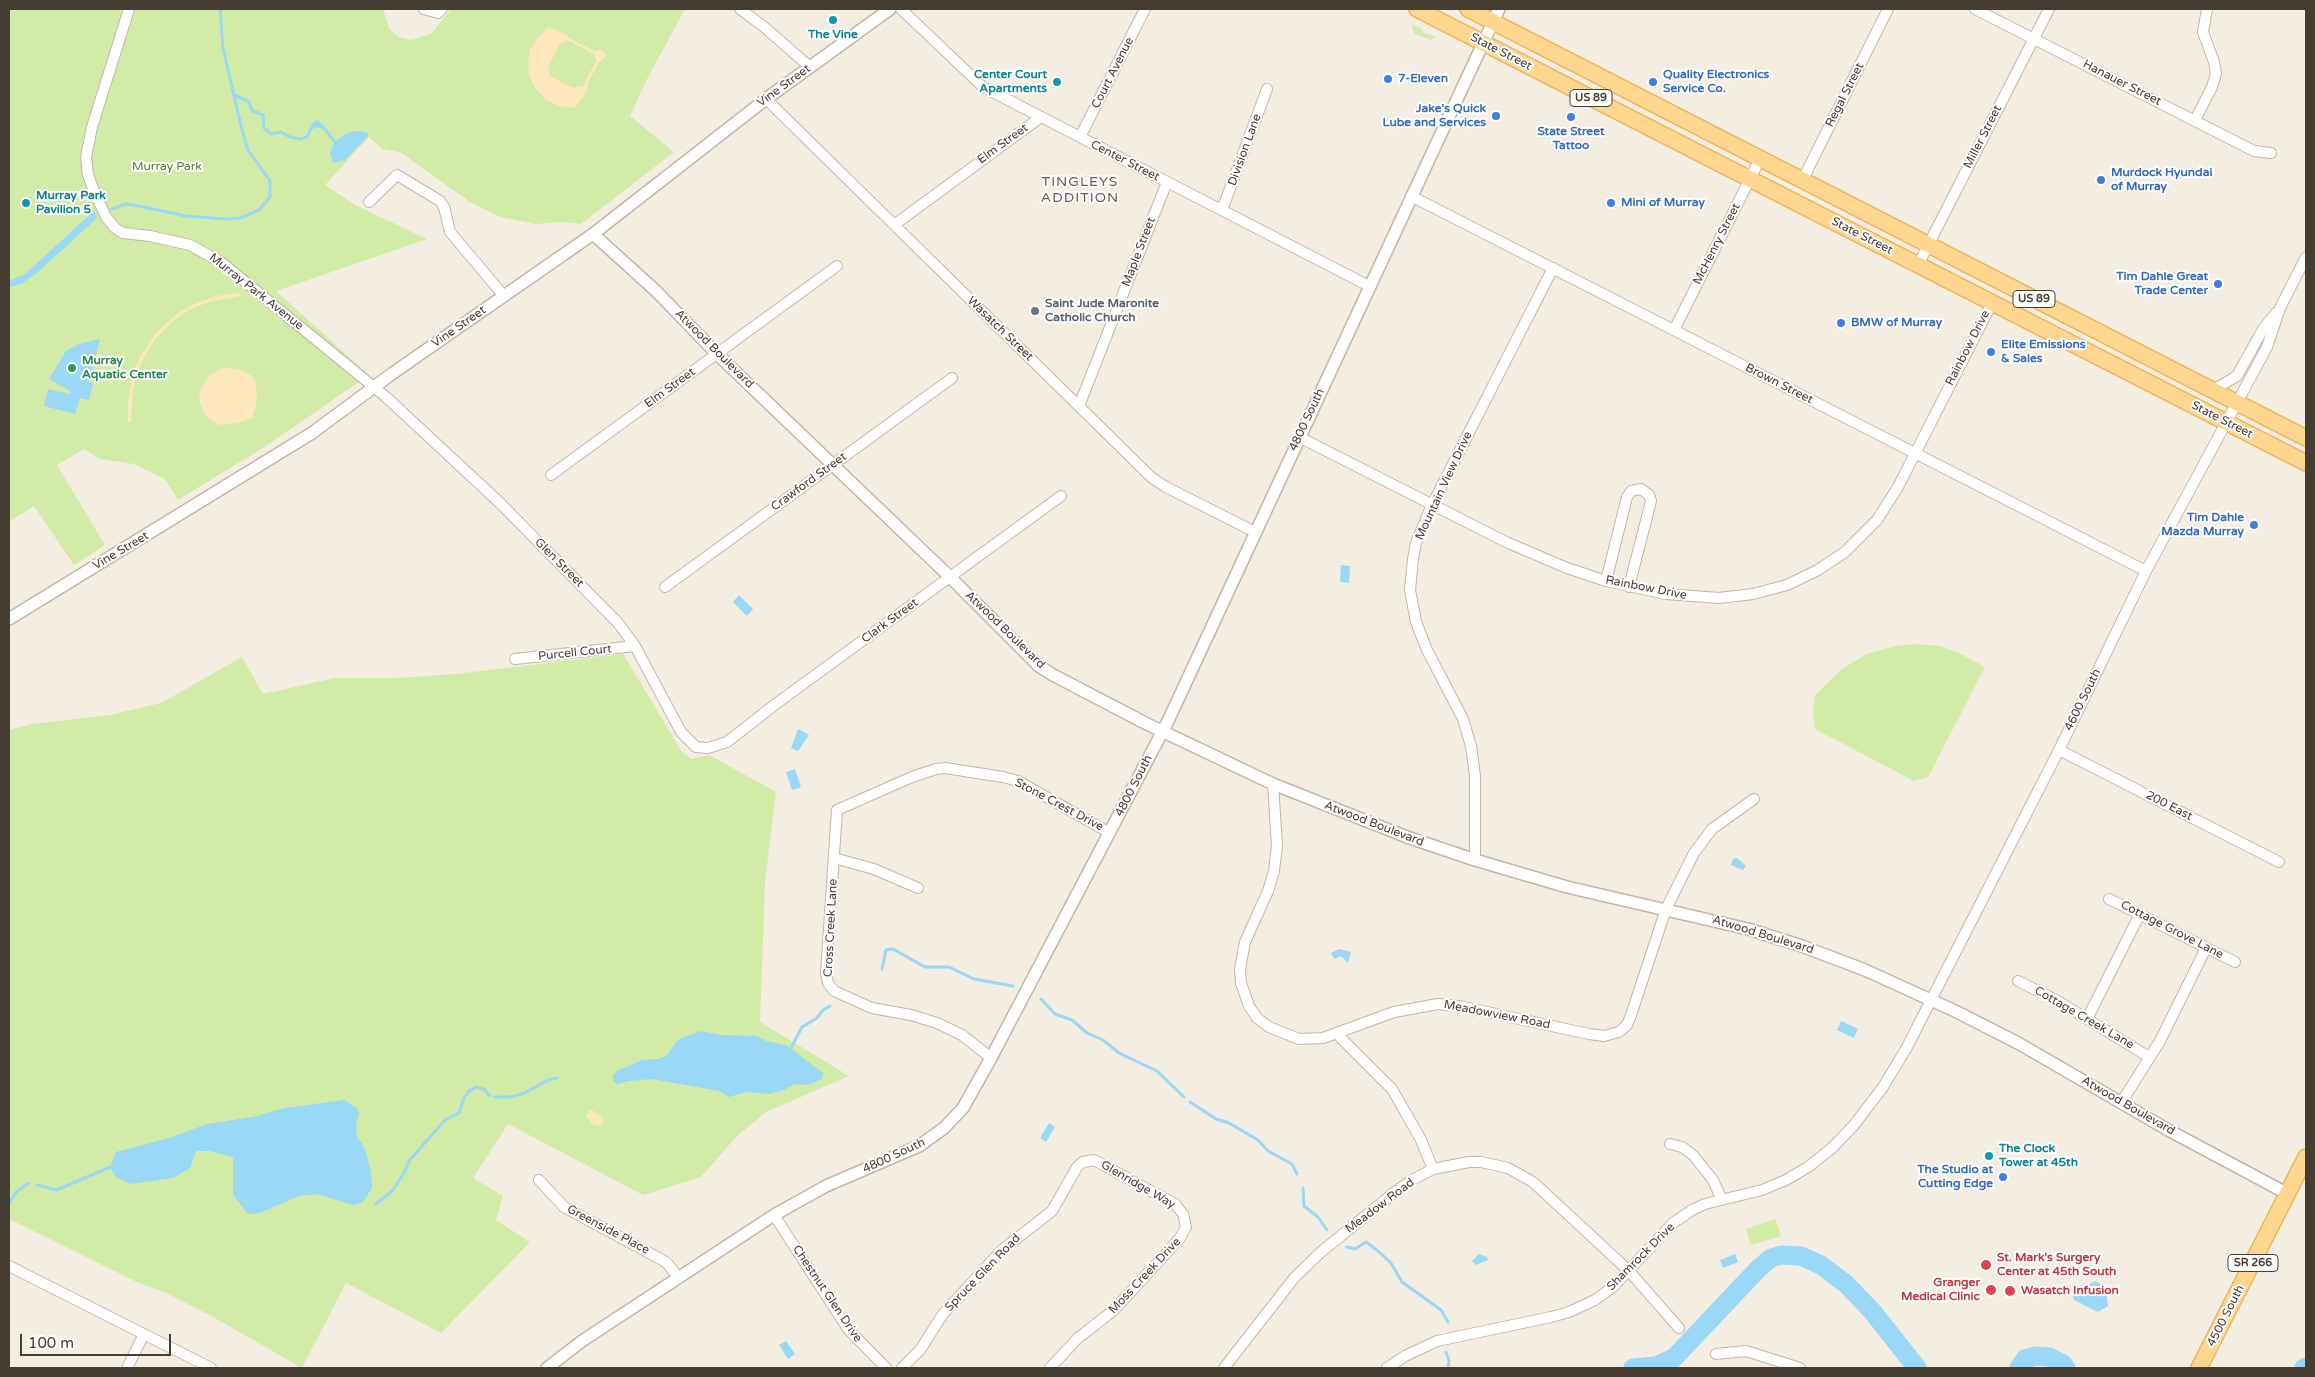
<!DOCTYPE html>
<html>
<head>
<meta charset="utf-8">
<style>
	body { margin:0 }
	#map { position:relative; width:2315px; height:1377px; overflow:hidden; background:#f3ede2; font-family:"Varela Round",sans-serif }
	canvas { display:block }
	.frame { position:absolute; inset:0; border:10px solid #453c32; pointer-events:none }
	.scale { position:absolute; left:20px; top:1334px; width:151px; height:22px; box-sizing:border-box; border:2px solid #453c32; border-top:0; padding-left:6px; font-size:15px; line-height:18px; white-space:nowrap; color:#453c32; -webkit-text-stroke:4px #fff; paint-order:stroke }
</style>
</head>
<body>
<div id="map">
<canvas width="2315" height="1377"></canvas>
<div class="frame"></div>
<div class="scale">100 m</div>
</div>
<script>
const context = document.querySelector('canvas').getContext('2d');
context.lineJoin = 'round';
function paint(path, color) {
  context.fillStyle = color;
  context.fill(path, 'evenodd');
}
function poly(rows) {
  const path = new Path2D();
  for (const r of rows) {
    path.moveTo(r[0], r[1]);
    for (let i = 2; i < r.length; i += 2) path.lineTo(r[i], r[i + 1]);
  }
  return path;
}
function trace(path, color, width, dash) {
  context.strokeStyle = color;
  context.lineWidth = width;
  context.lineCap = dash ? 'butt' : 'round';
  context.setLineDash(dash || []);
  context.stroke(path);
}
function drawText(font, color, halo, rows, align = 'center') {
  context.font = font + ' "Varela Round",sans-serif';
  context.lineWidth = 4;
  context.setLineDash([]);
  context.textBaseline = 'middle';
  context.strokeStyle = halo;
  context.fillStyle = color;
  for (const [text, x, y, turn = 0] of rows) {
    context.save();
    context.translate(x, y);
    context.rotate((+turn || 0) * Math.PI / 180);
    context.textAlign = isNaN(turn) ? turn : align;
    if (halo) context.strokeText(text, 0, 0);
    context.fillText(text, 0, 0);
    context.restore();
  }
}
const green = poly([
	[9,9,383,9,389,29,399,37,411,40,431,34,451,9,685,9,646,81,630,116,674,152,581,224,561,222,536,224,500,217,470,202,400,152,382,149,369,137,325,185,355,205,427,239,276,291,369,375,266,446,178,500,165,479,134,464,100,459,84,449,57,465,105,545,74,565,34,506,9,522],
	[1412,24,1423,30,1422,32,1436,37,1430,40,1414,33],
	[1917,644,1939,646,1957,652,1985,667,1928,777,1914,781,1815,729,1813,711,1815,695,1843,668,1867,654,1896,646],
	[623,654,682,752,692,759,709,755,776,792,765,882,760,1022,849,1076,766,1112,737,1136,701,1177,643,1195,508,1124,473,1178,503,1196,496,1220,530,1242,441,1333,346,1283,302,1368,215,1318,166,1293,139,1283,9,1219,9,730,32,724,110,715,161,703,242,657,263,694,335,678,398,678,456,674],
	[1775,1219,1781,1236,1751,1245,1746,1229]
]);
const sand = poly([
	[548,27,564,33,571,39,595,51,601,50,605,53,605,58,599,62,588,83,586,93,575,108,559,106,546,100,535,88,530,77,528,64,530,50,536,40],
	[567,40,594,54,596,61,582,88,578,86,573,88,550,76,548,68,559,45],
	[240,293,241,296,209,302,191,309,173,321,158,336,147,352,137,372,133,392,131,422,128,422,128,401,133,373,141,355,155,334,178,313,192,305,216,296],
	[223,367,241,370,252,376,256,382,257,401,252,418,238,423,219,425,206,416,200,404,199,394,207,378],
	[590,1110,594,1111,604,1119,602,1125,596,1126,591,1123,586,1115]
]);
const water = poly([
	[318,120,328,130,329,133,318,127,310,130,312,123],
	[356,131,367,132,368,136,345,160,333,163,330,152,334,143,345,134],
	[94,211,97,218,38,272,21,284,9,287,9,281,25,274],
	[100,339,89,382,93,384,89,400,80,398,75,414,44,406,48,389,70,394,70,391,49,379,66,351,79,344],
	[1341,565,1350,566,1349,583,1340,582],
	[739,595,753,609,747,616,733,602],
	[798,729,809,735,798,751,791,748],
	[795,769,801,787,792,790,786,772],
	[1737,858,1746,866,1743,870,1731,865,1733,859],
	[1339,949,1351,952,1348,963,1341,956,1334,959,1331,953],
	[1841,1021,1858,1029,1854,1038,1837,1030],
	[699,1031,722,1035,757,1036,766,1041,786,1045,823,1073,822,1079,808,1085,795,1084,784,1090,769,1094,746,1092,729,1097,720,1091,651,1079,629,1081,617,1084,613,1081,613,1075,617,1071,642,1060,658,1059,667,1055,678,1040],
	[344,1100,358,1109,359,1115,356,1124,357,1136,365,1149,371,1172,372,1188,362,1203,353,1205,317,1194,299,1196,260,1213,248,1214,233,1195,233,1157,210,1151,196,1151,190,1168,173,1178,130,1184,116,1177,110,1167,116,1152,172,1137,207,1124,253,1117,285,1108],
	[1049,1123,1055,1127,1046,1142,1040,1138],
	[1479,1254,1487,1257,1488,1260,1476,1265,1472,1261],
	[1735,1254,1738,1262,1723,1268,1720,1260],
	[2095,1281,2102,1285,2107,1297,2108,1306,2098,1312,2074,1300,2072,1293],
	[786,1341,795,1354,788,1359,779,1345]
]);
const stream = poly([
	[234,95,248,101,253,111,263,115,264,128,271,134,281,132,290,137,301,139,307,137,311,128],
	[326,131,335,142],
	[112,209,126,204,134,205,186,216,226,219,240,218,259,210,270,197,270,181,248,150,241,126,223,48,220,9],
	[882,969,886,950,893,949,925,967,949,967,974,979,1013,986],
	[1041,999,1055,1014,1072,1020,1087,1033,1103,1040,1119,1053,1157,1071,1184,1097],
	[791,1048,802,1027,817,1018,823,1010,830,1006],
	[495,1097,511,1097,525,1093,548,1080,557,1078],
	[1190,1102,1216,1119,1229,1123,1258,1140,1268,1151,1292,1164,1297,1174],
	[37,1185,57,1190,110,1167],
	[1303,1188,1304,1206,1318,1217,1327,1230],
	[9,1204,16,1192,29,1183],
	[376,1204,393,1190,404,1173,409,1161,445,1120,459,1113,464,1098,469,1091,476,1087,484,1089,490,1096],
	[1347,1247,1355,1249,1366,1242,1378,1251,1391,1263,1402,1282,1441,1310,1448,1322],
	[1446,1352,1449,1361,1448,1368]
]);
const river = poly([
	[1633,1368,1656,1366,1674,1358,1759,1268,1771,1258,1781,1255,1801,1256,1821,1265,1846,1284,1872,1311,1917,1368],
	[2019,1368,2025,1359,2036,1356,2049,1357,2063,1364,2066,1368],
	[2304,1368,2306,1367]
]);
const minor = poly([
	[129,9,92,127,86,157,88,175,94,191,106,217,115,228,123,233,150,236,190,245,221,262,386,397,500,503,618,623,635,646,681,732,696,747,708,748,727,742,777,703,1061,496],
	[424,9,438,13,442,9],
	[740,9,763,26,810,67],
	[901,9,983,87,1369,286],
	[1975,9,2254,151,2271,153],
	[766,99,1151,477,1164,486,1255,532],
	[2195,120,2212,87,2216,74,2214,62,2203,32,2207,9],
	[1080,137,1145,9],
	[1802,181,1888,9],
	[1411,196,2146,571],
	[369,202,397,175,440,201,444,207,450,232,504,296],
	[1222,210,1267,89],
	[894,225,1041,117],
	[1918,265,2049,9],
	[1674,330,1760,159],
	[2213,390,2237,376,2263,329,2276,313],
	[1079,406,1167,182],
	[1299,437,1506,542,1567,568,1606,581,1666,594,1719,598,1753,594,1787,585,1818,570,1845,552,1877,520,1898,487,1992,303],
	[551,475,837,266],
	[1606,581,1627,497,1631,491,1641,489,1649,495,1651,501,1629,587],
	[665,587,952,378],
	[515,659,635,646],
	[2059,750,2279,862],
	[1273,784,1277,846,1274,871,1268,891,1245,942,1240,969,1241,983,1249,1006,1257,1018,1269,1027,1299,1039,1323,1038,1394,1012,1438,1004,1459,1006,1589,1034,1604,1036,1619,1032,1627,1025,1631,1015,1666,909,1694,853,1712,829,1754,799],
	[834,858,874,869,918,888],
	[1475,860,1475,776,1471,746,1463,719,1427,650,1416,622,1410,590,1413,559,1416,543,1432,505,1553,268],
	[2109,899,2235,962],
	[2018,981,2056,1000,2149,1057],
	[2087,1019,2140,914],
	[1337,1034,1392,1089,1420,1138,1433,1169],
	[991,1058,962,1035,937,1023,911,1015,872,1008,834,991,828,983,826,974,837,810,912,777,936,769,945,768,1003,777,1018,781,1110,833],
	[2121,1103,2160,1041,2206,948],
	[1670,1144,1682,1147,1693,1155,1713,1180,1722,1200],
	[539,1180,564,1207,666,1262,679,1278],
	[774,1215,848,1329,886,1368],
	[9,1266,211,1368],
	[1716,1354,1746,1351,1800,1368],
	[127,1368,144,1334],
	[902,1368,920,1350,943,1314,1002,1250,1052,1211,1077,1167,1083,1162,1094,1160,1175,1204,1183,1214,1186,1227,1180,1238,1114,1310,1078,1338,1050,1368],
	[1224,1368,1295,1277,1321,1252,1395,1192,1412,1180,1433,1169,1469,1162,1481,1162,1508,1168,1533,1182,1629,1271,1679,1328],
	[1387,1368,1405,1356,1437,1341,1551,1317,1569,1312,1595,1300,1614,1286,1673,1223,1692,1210,1705,1204,1762,1190,1786,1180,1808,1167,1832,1148,1854,1125,1883,1087,1906,1049,2059,750,2146,571,2267,347,2280,308,2306,257]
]);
const tertiary = poly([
	[593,234,656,291,717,354,950,577,1039,666,1053,675,1147,724,1273,784,1407,837,1475,860,1567,887,1748,929,1799,945,1865,970,1955,1011,2018,1043,2170,1131,2288,1194],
	[9,619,312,433,393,373,593,234,766,99,890,9],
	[547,1368,582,1341,774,1215,826,1186,919,1146,944,1128,963,1108,991,1058,1168,721,1499,9]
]);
const primary = poly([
	[1417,9,2306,463],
	[1468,9,2306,438],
	[2199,1368,2306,1157]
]);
const markers = [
	[833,20,5,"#0f9aa8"],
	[1388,79,5,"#3f7fe0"],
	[1057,82,5,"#0f9aa8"],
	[1653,82,5,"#3f7fe0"],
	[1496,116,5,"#3f7fe0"],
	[1571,117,5,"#3f7fe0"],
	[2101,180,5,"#3f7fe0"],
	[26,203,5,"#0f9aa8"],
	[1611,203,5,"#3f7fe0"],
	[2218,284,5,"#3f7fe0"],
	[1035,311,5,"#6b7280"],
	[1841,323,5,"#3f7fe0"],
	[1991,352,5,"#3f7fe0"],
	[72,368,5,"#2e9e5b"],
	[2254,525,5,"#3f7fe0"],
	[1989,1156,5,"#0f9aa8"],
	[2003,1177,5,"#3f7fe0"],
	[1986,1265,6,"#e0444e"],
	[1991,1290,6,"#e0444e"],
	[2010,1291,6,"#e0444e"]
];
const shields = [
	[1591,98,42],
	[2034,299,42],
	[2253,1263,50]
];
const shieldNames = [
	["US 89",1591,98],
	["US 89",2034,299],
	["SR 266",2253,1263]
];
const cultureNames = [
	["The Vine",833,35,"center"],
	["Center Court",1047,75,"right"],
	["Apartments",1047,89,"right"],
	["Murray Park",36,196],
	["Pavilion 5",36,210],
	["The Clock",1999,1149],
	["Tower at 45th",1999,1163]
];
const streetNames = [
	["State Street",1501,52,27],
	["Court Avenue",1113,73,-63],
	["Hanauer Street",2122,83,27],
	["Vine Street",784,86,-36],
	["Regal Street",1845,95,-63],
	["Miller Street",1983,137,-63],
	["Elm Street",1003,144,-36],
	["Division Lane",1245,150,-70],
	["Center Street",1125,161,27],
	["State Street",1862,236,27],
	["McHenry Street",1717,244,-63],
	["Maple Street",1139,252,-69],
	["Murray Park Avenue",256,292,38],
	["Vine Street",459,327,-35],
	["Wasatch Street",1000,329,44],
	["Rainbow Drive",1968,348,-63],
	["Atwood Boulevard",714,349,45],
	["Brown Street",1779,384,27],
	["Elm Street",670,388,-36],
	["4800 South",1307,420,-65],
	["State Street",2222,420,27],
	["Crawford Street",809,482,-36],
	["Mountain View Drive",1444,486,-65],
	["Vine Street",121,551,-31],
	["Glen Street",559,563,45],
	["Rainbow Drive",1646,588,11],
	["Clark Street",890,621,-36],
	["Atwood Boulevard",1005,630,44],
	["Purcell Court",575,653,-6],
	["4600 South",2083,700,-64],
	["4800 South",1134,786,-63],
	["Stone Crest Drive",1059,805,28],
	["200 East",2169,806,27],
	["Atwood Boulevard",1374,824,21],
	["Cross Creek Lane",831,928,-87],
	["Cottage Grove Lane",2172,930,27],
	["Atwood Boulevard",1763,935,17],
	["Meadowview Road",1497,1015,11],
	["Cottage Creek Lane",2084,1018,30],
	["Atwood Boulevard",2128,1106,30],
	["4800 South",894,1156,-25],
	["Glenridge Way",1138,1185,30],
	["Meadow Road",1380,1206,-37],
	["Greenside Place",608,1230,28],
	["Shamrock Drive",1641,1257,-45],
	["Spruce Glen Road",983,1273,-46],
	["Moss Creek Drive",1145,1276,-47],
	["Chestnut Glen Drive",827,1294,56],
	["4500 South",2226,1316,-63]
];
const shopNames = [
	["Quality Electronics",1663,75],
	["Service Co.",1663,89],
	["7-Eleven",1398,79],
	["Jake's Quick",1486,109,"right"],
	["Lube and Services",1486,123,"right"],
	["State Street",1571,132,"center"],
	["Tattoo",1571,146,"center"],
	["Murdock Hyundai",2111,173],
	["of Murray",2111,187],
	["Mini of Murray",1621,203],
	["Tim Dahle Great",2208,277,"right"],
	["Trade Center",2208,291,"right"],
	["BMW of Murray",1851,323],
	["Elite Emissions",2001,345],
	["& Sales",2001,359],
	["Tim Dahle",2244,518,"right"],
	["Mazda Murray",2244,532,"right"],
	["The Studio at",1993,1170,"right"],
	["Cutting Edge",1993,1184,"right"]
];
const parkNames = [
	["Murray Park",167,167]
];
const worshipNames = [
	["Saint Jude Maronite",1045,304],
	["Catholic Church",1045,318]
];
const leisureNames = [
	["Murray",82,361],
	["Aquatic Center",82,375]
];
const healthNames = [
	["St. Mark's Surgery",1997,1258],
	["Center at 45th South",1997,1272],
	["Granger",1980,1283,"right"],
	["Medical Clinic",1980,1297,"right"],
	["Wasatch Infusion",2021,1291]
];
const neighbourhoodNames = [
	["TINGLEYS",1080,182],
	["ADDITION",1080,198]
];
paint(green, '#d2eba7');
paint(sand, '#fce8ba');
paint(water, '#99d8f6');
trace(stream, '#99d8f6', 3);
trace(river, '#99d8f6', 19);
trace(minor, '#c2b6a7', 12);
trace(tertiary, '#c2b6a7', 14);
trace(primary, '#edb356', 18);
trace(minor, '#fff', 10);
trace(tertiary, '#fff', 11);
trace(primary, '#ffd68f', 15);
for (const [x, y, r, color] of markers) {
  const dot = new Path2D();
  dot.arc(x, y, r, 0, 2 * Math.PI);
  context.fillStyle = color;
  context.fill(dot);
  trace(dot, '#fff', 2);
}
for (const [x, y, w] of shields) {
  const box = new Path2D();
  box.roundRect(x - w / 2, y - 8.5, w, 17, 4);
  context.fillStyle = '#fff';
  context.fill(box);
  trace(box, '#453c32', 1);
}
drawText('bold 11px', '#453c32', null, shieldNames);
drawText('bold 12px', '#0d838f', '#fff', cultureNames, 'left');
drawText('12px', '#453c32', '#fff', streetNames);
drawText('bold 12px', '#366cbe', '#fff', shopNames, 'left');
drawText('12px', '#4b7b22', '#fff', parkNames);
drawText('bold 12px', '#5b616d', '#fff', worshipNames, 'left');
drawText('bold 12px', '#27864d', '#fff', leisureNames, 'left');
drawText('bold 12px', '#be3a42', '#fff', healthNames, 'left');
context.letterSpacing = '1px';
drawText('14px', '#695949', '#fff', neighbourhoodNames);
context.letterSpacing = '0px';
</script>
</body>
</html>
